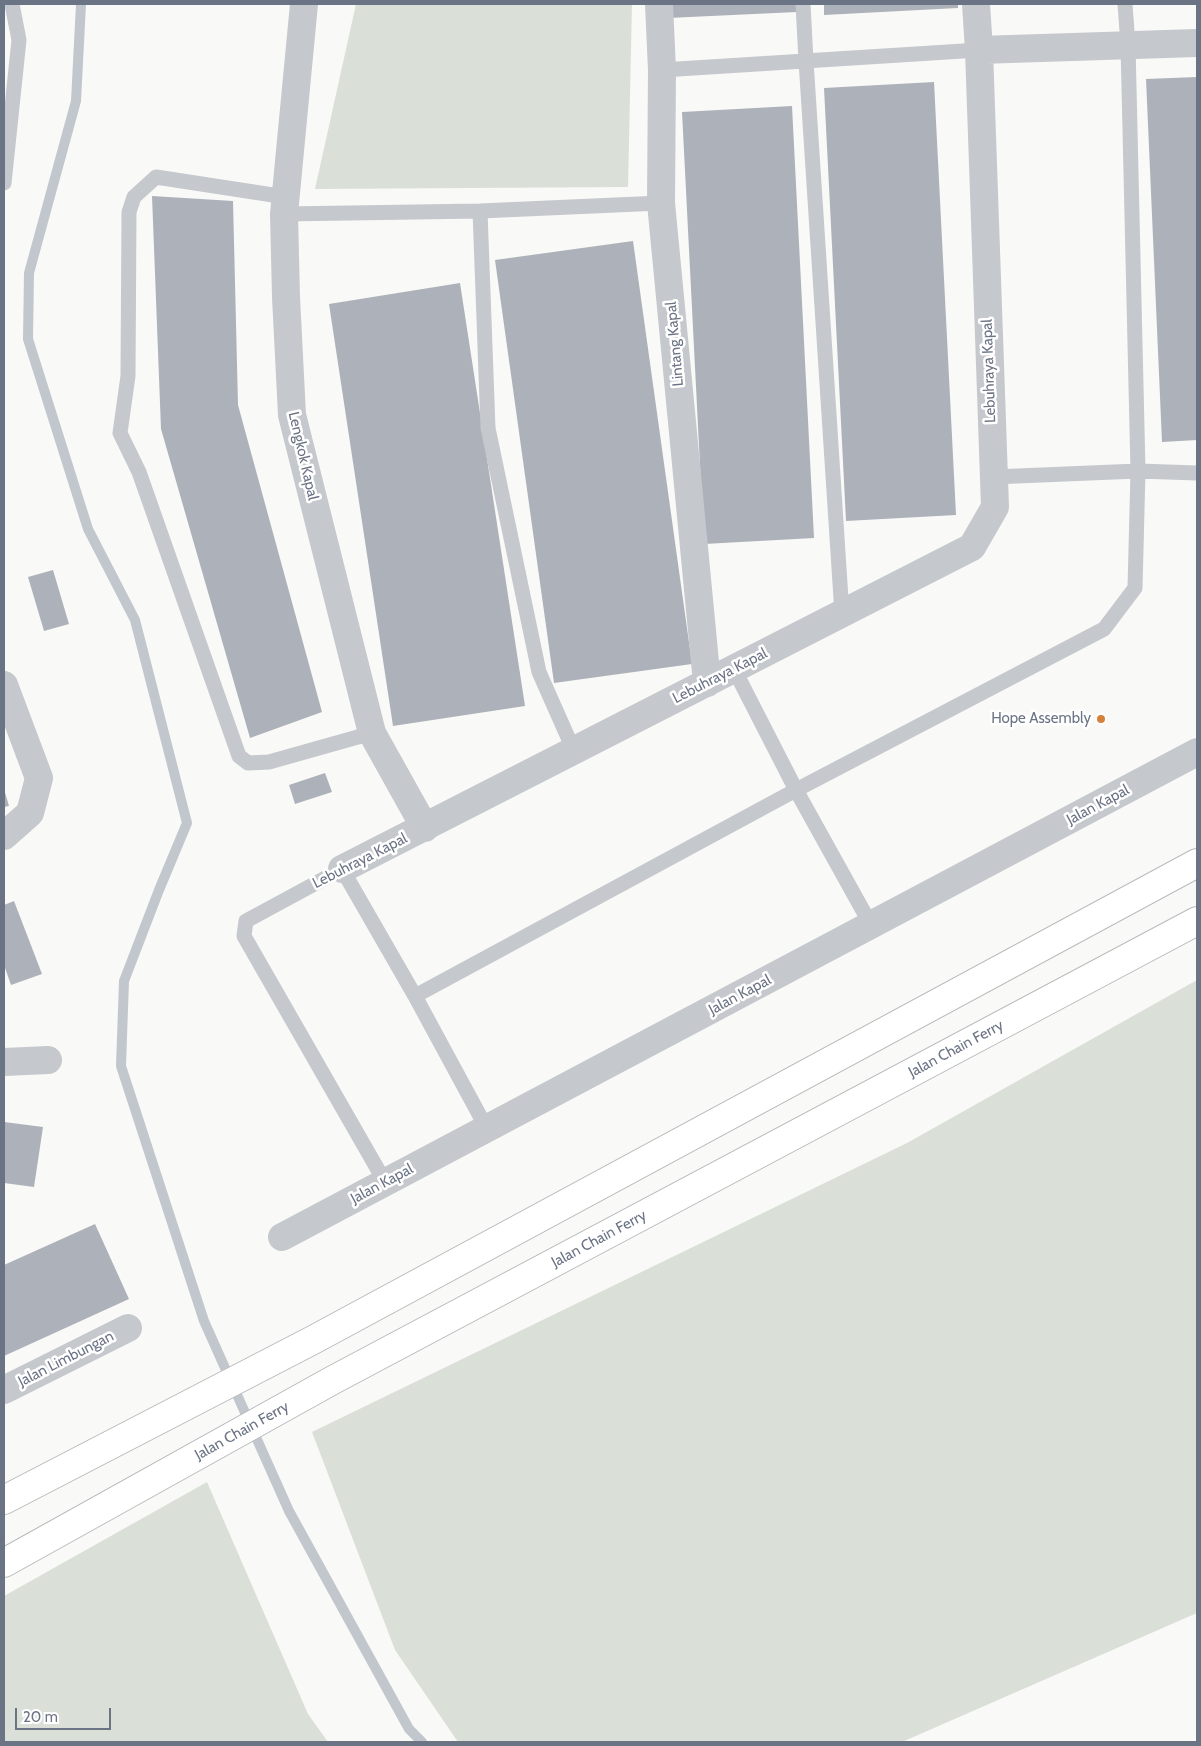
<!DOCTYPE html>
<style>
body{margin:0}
#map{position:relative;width:1201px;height:1746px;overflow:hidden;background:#f9f9f7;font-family:Cabin,sans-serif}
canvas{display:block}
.frame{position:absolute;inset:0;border:5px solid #6b7485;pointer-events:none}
.scale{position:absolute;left:15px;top:1708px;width:96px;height:22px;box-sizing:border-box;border:2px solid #6b7485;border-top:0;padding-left:6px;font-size:15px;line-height:18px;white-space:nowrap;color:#6b7485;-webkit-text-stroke:4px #fff;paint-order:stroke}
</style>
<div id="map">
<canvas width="1201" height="1746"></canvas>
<div class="frame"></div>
<div class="scale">20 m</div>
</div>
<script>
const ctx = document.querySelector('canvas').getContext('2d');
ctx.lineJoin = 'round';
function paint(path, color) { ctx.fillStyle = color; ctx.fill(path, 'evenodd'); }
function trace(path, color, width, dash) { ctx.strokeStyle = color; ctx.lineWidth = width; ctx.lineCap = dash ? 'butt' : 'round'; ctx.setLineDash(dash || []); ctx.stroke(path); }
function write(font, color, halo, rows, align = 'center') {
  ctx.font = font + ' Cabin,sans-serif'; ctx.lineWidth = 5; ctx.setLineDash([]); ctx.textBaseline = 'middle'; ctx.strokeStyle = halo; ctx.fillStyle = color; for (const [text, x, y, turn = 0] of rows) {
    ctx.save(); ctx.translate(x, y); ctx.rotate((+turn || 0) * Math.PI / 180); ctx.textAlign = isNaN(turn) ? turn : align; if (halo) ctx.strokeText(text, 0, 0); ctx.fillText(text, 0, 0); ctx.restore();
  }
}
const green = new Path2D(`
 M356,4H632L628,187L315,189Z
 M1197,980V1613L902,1742H458L395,1650L312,1432L907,1143Z
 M207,1482L308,1714L328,1742H4V1596Z`);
const stream = new Path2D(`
 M81,4L76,101L29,273L28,339L88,529L135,620L187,823L159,890L124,981L121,1066L204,1321L289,1511L409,1729L422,1742`);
const building = new Path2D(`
 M667,4H797V12L668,18Z
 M824,4H958V8L824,15Z
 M1197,77V440L1162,442L1146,79Z
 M934,82L956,515L846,521L824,88Z
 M792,106L814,538L704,544L682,112Z
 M152,196L233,201L238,405L322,712L250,738L161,429Z
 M633,241L692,664L554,683L495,260Z
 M460,283L525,706L393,726L329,304Z
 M53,570L69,624L44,631L28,577Z
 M325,773L332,792L295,804L289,785Z
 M4,789L9,806L4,807Z
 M14,901L42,974L11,985L4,965V905Z
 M4,1122L43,1127L34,1187L4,1183Z
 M95,1224L129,1299L4,1356V1265Z`);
const lane = new Path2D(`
 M803,4L806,61L842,614
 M662,70L979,50
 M4,183L19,40L12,4
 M286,197L156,177L134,197L129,212L128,376L120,433L139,472L239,756L248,763L269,762L372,733
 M480,211L488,428L539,672L574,751
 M284,214L480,211L661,203
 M993,477L1138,471L1197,473
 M734,669L796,790L871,925
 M415,996L796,790L1104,629L1135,588L1138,471L1128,45L1125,4
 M385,1182L244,936L246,921L342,869L415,996L487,1129`);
const street = new Path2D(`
 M304,4L284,214L286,297L292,415L372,733L425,828
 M659,4L662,70L661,203L707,683
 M979,50L1197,43
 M4,685L39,778L30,813L4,836
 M342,869L972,547L995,507L979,50L976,4
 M4,1062L48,1060
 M282,1237L1197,752
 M4,1390L128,1328`);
const highway = new Path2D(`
 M4,1500L313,1340L1197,863
 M4,1563L333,1380L1197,921`);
const markers = [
 [1101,719,5,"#d5813b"]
];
const streetNames = [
 ["Lintang Kapal",675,344,-95],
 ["Lebuhraya Kapal",989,371,-92],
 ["Lengkok Kapal",303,456,77],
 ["Lebuhraya Kapal",720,676,-27],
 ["Jalan Kapal",1098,805,-28],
 ["Lebuhraya Kapal",360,861,-27],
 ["Jalan Kapal",740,995,-28],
 ["Jalan Chain Ferry",956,1049,-28],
 ["Jalan Kapal",382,1184,-28],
 ["Jalan Chain Ferry",599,1239,-28],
 ["Jalan Limbungan",66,1359,-27],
 ["Jalan Chain Ferry",242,1431,-29]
];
const poiNames = [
 ["Hope Assembly",1091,719]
];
paint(green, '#dae0d8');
trace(stream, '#c2c7cd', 10);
paint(building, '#adb1b9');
trace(highway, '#b8babe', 30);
trace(lane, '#c5c8cc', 15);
trace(street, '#c5c8cc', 28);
trace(highway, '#fff', 28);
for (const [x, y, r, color] of markers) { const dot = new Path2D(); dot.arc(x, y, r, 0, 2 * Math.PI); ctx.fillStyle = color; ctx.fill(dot); trace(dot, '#fff', 2); }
write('15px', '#6b7485', '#fff', streetNames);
write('15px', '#6b7485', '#fff', poiNames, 'right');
</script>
